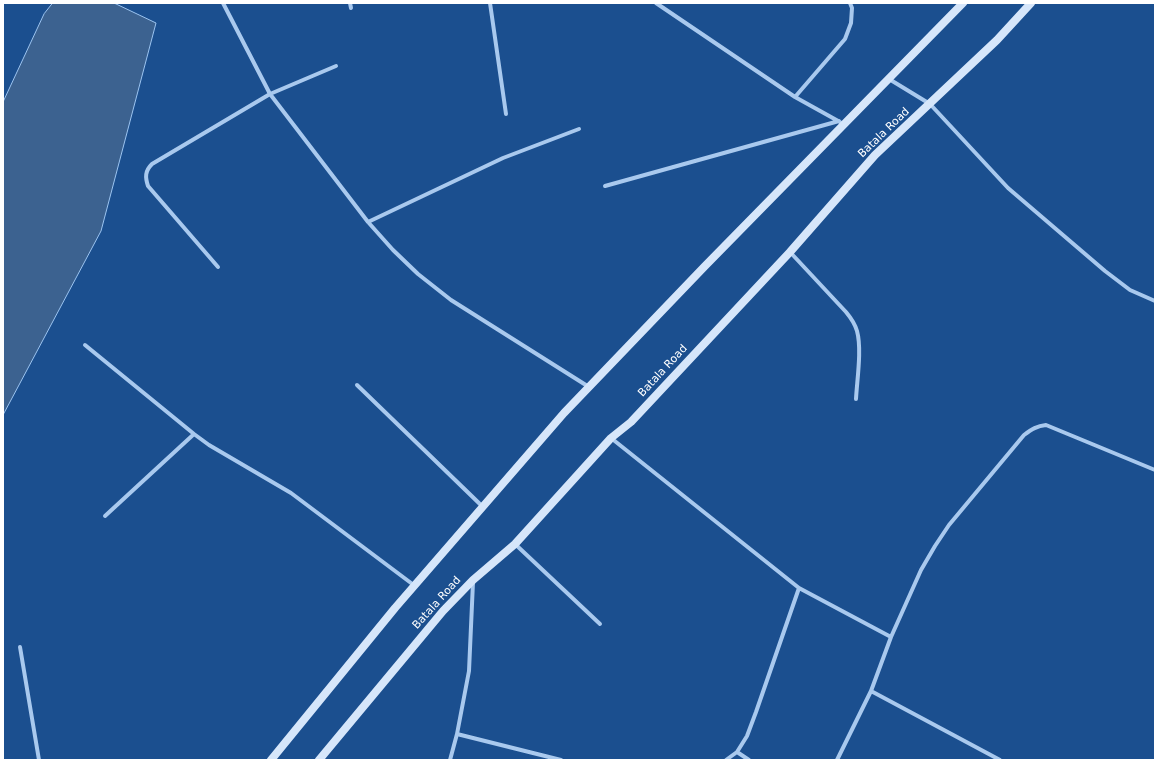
<!DOCTYPE html>
<style>
body{margin:0}
#map{position:relative;width:1158px;height:763px;overflow:hidden;background:#1b4f8f;font-family:"DejaVu Sans",sans-serif}
canvas{display:block}
.frame{position:absolute;inset:0;border:4px solid #fff;pointer-events:none}
</style>
<div id="map">
<canvas width="1158" height="763"></canvas>
<div class="frame"></div>
</div>
<script>
const ctx = document.querySelector('canvas').getContext('2d');
ctx.lineJoin = 'round';
function paint(path, color) { ctx.fillStyle = color; ctx.fill(path, 'evenodd'); }
function trace(path, color, width, dash) { ctx.strokeStyle = color; ctx.lineWidth = width; ctx.lineCap = dash ? 'butt' : 'round'; ctx.setLineDash(dash || []); ctx.stroke(path); }
function write(font, color, halo, rows, align = 'center') {
  ctx.font = font + ' "DejaVu Sans",sans-serif'; ctx.lineWidth = 3; ctx.setLineDash([]); ctx.textBaseline = 'middle'; ctx.strokeStyle = halo; ctx.fillStyle = color; for (const [text, x, y, turn = 0] of rows) {
    ctx.save(); ctx.translate(x, y); ctx.rotate((+turn || 0) * Math.PI / 180); ctx.textAlign = isNaN(turn) ? turn : align; if (halo) ctx.strokeText(text, 0, 0); ctx.fillText(text, 0, 0); ctx.restore();
  }
}
const water = new Path2D(`
 M53,3H114L156,23L101,231L3,415V102L44,14Z`);
const minor = new Path2D(`
 M223,3L270,94L368,222L393,250L418,274L451,300L589,387
 M350,3L351,8
 M490,3L506,114
 M656,3L795,97L840,122
 M889,79L930,104L1008,188L1105,271L1130,290L1155,301
 M795,97L845,39L851,23L852,8L850,3
 M605,186L839,121
 M368,222L503,158L579,129
 M790,252L846,312C851,318 855,324 857,331C862,349 857,380 856,399
 M218,267L148,186C145,177 145,171 152,164L270,94L336,66
 M85,345L194,434L209,445L291,493L415,586
 M357,385L483,507
 M611,438L799,588L891,637L921,570L935,546L949,525L1024,435C1032,429 1037,426 1046,425L1155,470
 M105,516L194,434
 M515,544L600,624
 M891,637L871,691L1000,760
 M20,647L39,760
 M457,734L561,760
 M737,752L749,760
 M450,760L457,734L469,671L473,582
 M726,760L737,752L747,736L756,712L799,588
 M837,760L871,691`);
const secondary = new Path2D(`
 M271,760L395,608L564,413L705,266L963,3
 M319,760L443,611L473,580L515,544L611,438L631,422L790,252L875,155L997,40L1031,3`);
const streetNames = [
 ["Batala Road",884,133,-44],
 ["Batala Road",663,371,-47],
 ["Batala Road",437,603,-48]
];
paint(water, '#3c6290');
trace(water, '#9cc4f0', 1);
trace(minor, '#a9c9ee', 4);
trace(secondary, '#d6e6fa', 8);
write('11px', '#fff', '#1b4f8f', streetNames);
</script>
